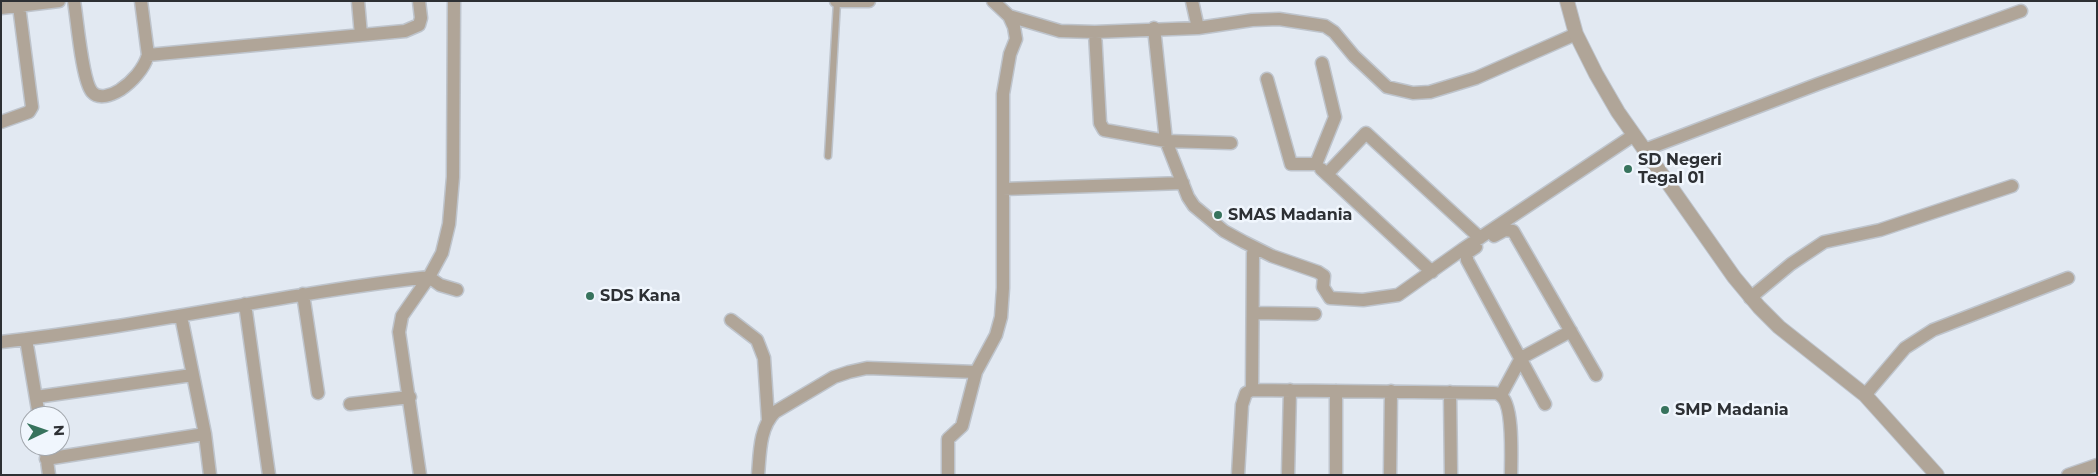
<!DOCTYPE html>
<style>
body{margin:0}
#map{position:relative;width:2098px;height:476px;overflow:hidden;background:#e2e9f2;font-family:Montserrat,sans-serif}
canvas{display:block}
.frame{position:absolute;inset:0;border:2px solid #2d3034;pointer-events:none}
.north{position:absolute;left:20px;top:406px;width:50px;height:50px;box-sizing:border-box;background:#f0f6fd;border:1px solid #a2a7ad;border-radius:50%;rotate:87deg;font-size:14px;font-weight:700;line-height:20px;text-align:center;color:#2d3034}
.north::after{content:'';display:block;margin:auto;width:18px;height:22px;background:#37735d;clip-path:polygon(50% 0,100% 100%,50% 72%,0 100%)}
</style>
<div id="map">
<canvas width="2098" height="476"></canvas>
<div class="frame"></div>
<div class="north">N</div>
</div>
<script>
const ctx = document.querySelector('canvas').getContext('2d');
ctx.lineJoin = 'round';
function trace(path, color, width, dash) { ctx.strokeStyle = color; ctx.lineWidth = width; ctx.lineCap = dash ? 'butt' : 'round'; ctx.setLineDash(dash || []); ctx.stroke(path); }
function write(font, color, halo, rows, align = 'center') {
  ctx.font = font + ' Montserrat,sans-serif'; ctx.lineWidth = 5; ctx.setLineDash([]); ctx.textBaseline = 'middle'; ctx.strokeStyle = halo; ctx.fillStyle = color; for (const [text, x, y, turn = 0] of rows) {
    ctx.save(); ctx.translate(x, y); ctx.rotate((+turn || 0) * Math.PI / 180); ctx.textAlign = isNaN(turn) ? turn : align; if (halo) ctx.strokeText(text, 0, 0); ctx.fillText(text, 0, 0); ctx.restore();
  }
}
const service = new Path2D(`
 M828,156L837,2`);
const minor = new Path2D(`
 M74,1C77,18 82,81 92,92C99,100 112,95 120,90C132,82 144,69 148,55L141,1
 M358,1L361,35
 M836,1H869
 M993,1L1009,16L1060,31L1095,32L1198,28L1252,20L1279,19L1325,26L1334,32L1354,56L1387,87L1413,93L1430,92L1476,78L1576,34
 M1192,1L1198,28
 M1,8L59,1
 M1154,28L1166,141L1188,197L1194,206L1224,231L1244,242L1272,256L1318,272L1324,276L1323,287L1330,298L1363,300L1398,295L1463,249L1634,135
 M1095,32L1100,123L1104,130L1166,141L1231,143
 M148,55L405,31L419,25L421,18L419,1
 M1267,79L1291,164H1316L1335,117L1322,63
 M1,122L29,112L32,107L19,6
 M1644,150L1818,84L2021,11
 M1321,169L1432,272
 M1327,174L1366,133L1480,238
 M1003,189L1183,183
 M1494,236L1505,230L1513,231L1596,375
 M1476,247L1467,253V260L1545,404
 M303,294L318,393
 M1750,298L1791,264L1824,242L1880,230L2012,186
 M245,304L269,475
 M1253,313L1315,314
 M181,316L205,434L210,475
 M731,320L757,340L764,358L768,419
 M26,339L39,416
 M1,342C145,326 286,293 429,277L440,285L457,290
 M1252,390L1253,253
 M1450,392L1451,475
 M1501,395L1521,358L1571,331
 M1865,395L1905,348L1933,330L2068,278
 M36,397L192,375
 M350,404L410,397
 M45,446L49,475
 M46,459L205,434
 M420,475L399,332L402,316L429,277L442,253L449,224L453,177L454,1
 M758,475C760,454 759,428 775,412L834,377L849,372L867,368L976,372L996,335L1001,317L1003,288V94L1010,54L1016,39L1014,27L1009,16
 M948,475V439L962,426L976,372
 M1238,475L1242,405L1246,393L1252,390L1493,393C1495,393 1498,393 1500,395C1514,403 1511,459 1511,475
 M1288,475L1290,390
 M1336,475V391
 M1390,475L1391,391
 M2068,475L2097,465`);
const tertiary = new Path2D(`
 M1567,1L1576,34L1596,74L1618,112L1734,277L1759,307L1779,327L1865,395L1937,475`);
const markers = [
 [1628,169,5,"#37735d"],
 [1218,215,5,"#37735d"],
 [590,296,5,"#37735d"],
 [1665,410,5,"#37735d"]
];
const poiNames = [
 ["SD Negeri",1638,160],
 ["Tegal 01",1638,178],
 ["SMAS Madania",1228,215],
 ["SDS Kana",600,296],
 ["SMP Madania",1675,410]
];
trace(service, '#bec4cc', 9);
trace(minor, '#bec4cc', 15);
trace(tertiary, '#bec4cc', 16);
trace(service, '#b0a598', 6);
trace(minor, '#b0a598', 12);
trace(tertiary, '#b0a598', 14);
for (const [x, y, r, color] of markers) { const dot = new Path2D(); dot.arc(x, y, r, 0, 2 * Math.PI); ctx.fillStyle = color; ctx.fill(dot); trace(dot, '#f0f6fd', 2); }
write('bold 16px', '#2d3034', '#f0f6fd', poiNames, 'left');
</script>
